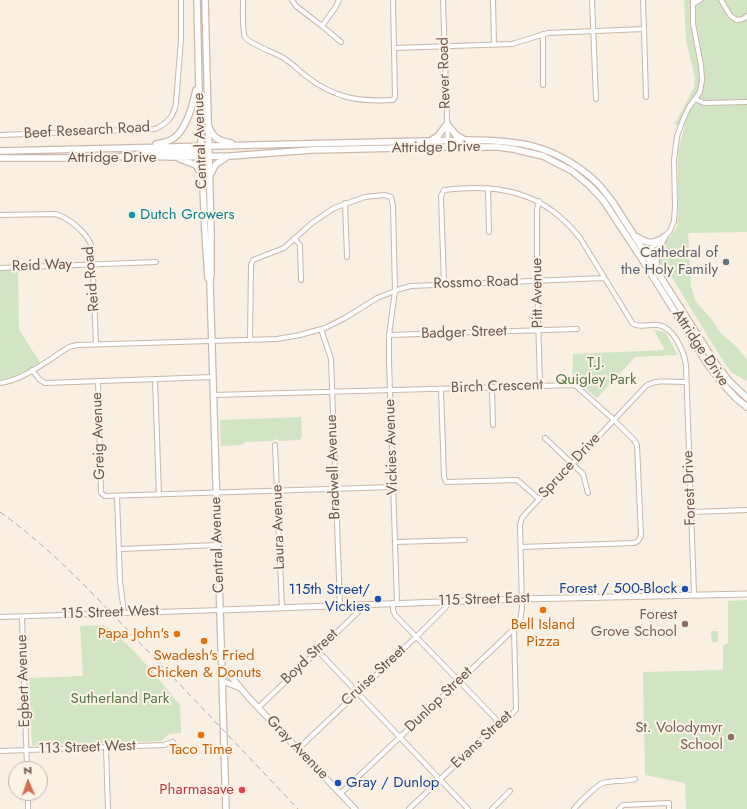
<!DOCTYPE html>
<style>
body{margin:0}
#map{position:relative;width:747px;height:809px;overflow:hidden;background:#f9efe2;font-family:Jost,sans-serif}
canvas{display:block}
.north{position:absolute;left:8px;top:761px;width:40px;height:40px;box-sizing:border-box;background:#fcf3e7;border:1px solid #c3b4a9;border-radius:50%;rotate:358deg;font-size:11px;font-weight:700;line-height:16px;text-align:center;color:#6d564c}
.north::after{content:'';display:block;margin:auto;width:14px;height:18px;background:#d56d55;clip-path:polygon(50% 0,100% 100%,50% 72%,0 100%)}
</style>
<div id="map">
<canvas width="747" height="809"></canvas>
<div class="north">N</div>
</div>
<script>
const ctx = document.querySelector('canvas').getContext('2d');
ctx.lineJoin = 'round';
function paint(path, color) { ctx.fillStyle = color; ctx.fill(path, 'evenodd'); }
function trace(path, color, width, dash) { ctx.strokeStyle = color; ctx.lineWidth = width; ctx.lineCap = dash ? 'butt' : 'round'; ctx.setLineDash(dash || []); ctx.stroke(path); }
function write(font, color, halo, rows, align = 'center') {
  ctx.font = font + ' Jost,sans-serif'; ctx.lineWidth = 4; ctx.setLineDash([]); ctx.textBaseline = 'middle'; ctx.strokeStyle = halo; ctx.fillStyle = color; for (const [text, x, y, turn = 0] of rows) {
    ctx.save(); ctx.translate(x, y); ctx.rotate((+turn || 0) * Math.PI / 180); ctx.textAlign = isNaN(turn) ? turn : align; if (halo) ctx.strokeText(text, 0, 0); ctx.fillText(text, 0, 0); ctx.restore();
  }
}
const green = new Path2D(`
 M684,0H747V232L688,233L691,287L696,302L713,321L720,332L738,348L747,360V381L732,373L723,361L671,276L658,261L661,249L677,227L678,210V150L685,125H674L694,88L695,78L686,40Z
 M18,267L19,330L41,364L21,377L0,383V268Z
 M654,330L665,332L678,355L635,357L597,398L580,383L572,380L573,354L665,350Z
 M301,417L302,437L300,440L279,441L276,439L272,441L245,442L242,445L221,446L220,420Z
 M747,600V809H686L685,783L645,775L643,672L723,670V646L728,643V601Z
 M104,625L129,646L154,673L180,705L181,733L169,734L161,741L32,745L29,678L83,676L80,626Z
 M711,631H718V642H712Z`);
const minor = new Path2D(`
 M243,0C243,8 242,31 245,37C248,43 272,52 280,56C290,61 297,69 306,76C334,98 358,102 393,100L395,97L393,0
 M292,0L296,6L322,26L335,8L339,0
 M443,0L448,147
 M493,0L494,44
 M592,0L596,99
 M721,0L730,15L736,20L743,19L747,16
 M693,4L700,0
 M322,26L341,42
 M644,29L646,97
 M394,48L512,44L548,33L644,29L643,0
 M543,85V34
 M695,99L704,103L747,102
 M0,135L155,129C168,123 174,116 176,103L181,39V0
 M488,188L489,232
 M539,201L537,210V281L540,385
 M345,203L347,257
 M0,215L55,214C68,217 91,235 92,250L96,344
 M295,239L300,245L301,280
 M644,254L664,237L670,231L674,221L675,206L674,160L677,136L683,120L689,107L700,92L702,80L701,65L693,24V0
 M0,268L156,262
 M444,284L441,196L444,190C500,183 544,192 580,238L633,324C640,328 650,324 658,325C674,327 684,352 686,365L694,594
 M321,329L331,359L340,605
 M389,335L577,329
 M250,339L251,265L253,260L284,248L312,223L334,208L365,197L384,195L391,197L393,206L395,291L389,335V361L397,603
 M32,370L39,379L45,383L213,377
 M155,379L159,495
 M98,381L101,493L105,496L393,487
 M0,383C24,380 48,360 69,347L77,345L277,339L300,335L325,328L345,318L377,298L400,289L411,286L604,278
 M492,387L493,425
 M441,389L444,477L446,482L517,480L539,499
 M213,395L575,385L613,419L634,440L637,445L641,536L638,541L634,543L521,547
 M545,438L583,474L588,493
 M275,445L282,608
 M117,496L120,581L124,613
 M691,512L747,510
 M395,542L465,540
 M120,549L218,545
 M393,603V610L395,615L490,713L496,719L497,725
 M0,617L221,610
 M22,617L27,769
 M318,651L468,809
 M258,708L358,612L357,605
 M106,747L108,809
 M298,749L417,636L446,607L445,602
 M0,751L164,745L173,742
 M28,793V809
 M341,793L514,629L520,622L522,608L520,525L522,518L527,512L646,386C657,379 673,382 686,382
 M409,809L497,725C506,721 510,717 516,709L514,629
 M492,809L510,791
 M574,809C579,803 597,785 603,783C613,780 625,782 635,779
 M619,809L623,805L669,803V809`);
const tertiary = new Path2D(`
 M221,610L522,599L747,594
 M222,669C234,677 242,691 252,701L355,809
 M222,681L238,687`);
const secondary = new Path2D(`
 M197,0L199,92L205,233L208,278
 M205,0L211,233V274L210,282L226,809
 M209,127C213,138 219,141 231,143
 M430,141L438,136L447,124L456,135L463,139
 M156,144C162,143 168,142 174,138C186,129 193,104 196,90
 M0,151C156,146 312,145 468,140C518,140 555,145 594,180C601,186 606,194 612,201L718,367L729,381L747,398
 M135,155L142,153L201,151L204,150
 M0,158H103L128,156L176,157L230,156L312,150L448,147H498L513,149L543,156L572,171L589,185L603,200L640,256L708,365L722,383L737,399L747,407
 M180,159L196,165L201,174
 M210,175L216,164L227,157
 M637,237C649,244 651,244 664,238
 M656,268V255L664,237`);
const rail = new Path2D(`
 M0,512C52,549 95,596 139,642C192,697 245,753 298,809`);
const markers = [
 [132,215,4,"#0f9aa8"],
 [726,262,4,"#6b7280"],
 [685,589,4,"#1a4fb4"],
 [378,599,4,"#1a4fb4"],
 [543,610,4,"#e8710a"],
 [685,624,4,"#8d6e63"],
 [177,634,4,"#e8710a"],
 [204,641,4,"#e8710a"],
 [201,735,4,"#e8710a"],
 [731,737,4,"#8d6e63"],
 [338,783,4,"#1a4fb4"],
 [242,790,4,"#e0444e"]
];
const streetNames = [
 ["Rever Road",445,73,-92],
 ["Beef Research Road",87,131,-3],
 ["Central Avenue",201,141,-92],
 ["Attridge Drive",436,148,-1],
 ["Attridge Drive",112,158],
 ["Reid Way",42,266,-2],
 ["Reid Road",92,279,-95],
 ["Rossmo Road",476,283,-2],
 ["Pitt Avenue",538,293,-91],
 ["Badger Street",464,333,-2],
 ["Attridge Drive",700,348,56],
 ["Birch Crescent",497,387,-2],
 ["Greig Avenue",99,436,-92],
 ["Vickies Avenue",392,447,-92],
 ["Spruce Drive",570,466,-47],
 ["Bradwell Avenue",334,467,-92],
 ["Forest Drive",690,488,-92],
 ["Laura Avenue",279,527,-92],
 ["Central Avenue",218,545,-92],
 ["115 Street East",484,600,-2],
 ["115 Street West",110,613,-2],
 ["Boyd Street",310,657,-44],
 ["Cruise Street",374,676,-43],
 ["Egbert Avenue",24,681,-92],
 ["Dunlop Street",439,700,-44],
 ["Evans Street",482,740,-43],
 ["113 Street West",87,748,-2],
 ["Gray Avenue",297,748,46]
];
const cultureNames = [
 ["Dutch Growers",140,215]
];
const worshipNames = [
 ["Cathedral of",718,253],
 ["the Holy Family",718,270]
];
const parkNames = [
 ["T.J.",596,363],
 ["Quigley Park",596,380],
 ["Sutherland Park",120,699]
];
const transitNames = [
 ["Forest / 500-Block",677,589],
 ["115th Street/",370,590],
 ["Vickies",370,607],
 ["Gray / Dunlop",346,783,"left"]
];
const educationNames = [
 ["Forest",677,615],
 ["Grove School",677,632],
 ["St. Volodymyr",723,728],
 ["School",723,745]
];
const foodNames = [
 ["Bell Island",543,625],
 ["Pizza",543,642],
 ["Papa John's",169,634,"right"],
 ["Swadesh's Fried",204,656],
 ["Chicken & Donuts",204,673],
 ["Taco Time",201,750]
];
const healthNames = [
 ["Pharmasave",234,790]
];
paint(green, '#d1e4c3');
trace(minor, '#c8b7ab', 6);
trace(tertiary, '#c8b7ab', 7);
trace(secondary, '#cdb9ab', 8);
trace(minor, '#fff', 4);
trace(tertiary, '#fff', 5);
trace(secondary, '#fff', 5.5);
trace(rail, '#b1a3c0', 1, [6, 4]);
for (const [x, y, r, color] of markers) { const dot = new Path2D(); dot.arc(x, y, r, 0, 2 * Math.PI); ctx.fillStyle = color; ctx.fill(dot); trace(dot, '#fcf3e7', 1.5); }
write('15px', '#6d564c', '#fcf3e7', streetNames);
write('15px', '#0d838f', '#fcf3e7', cultureNames, 'left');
write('15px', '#5b616d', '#fcf3e7', worshipNames, 'right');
write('15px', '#577748', '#fcf3e7', parkNames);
write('15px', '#164399', '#fcf3e7', transitNames, 'right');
write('15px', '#785e54', '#fcf3e7', educationNames, 'right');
write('15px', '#c56008', '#fcf3e7', foodNames);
write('15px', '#be3a42', '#fcf3e7', healthNames, 'right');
</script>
